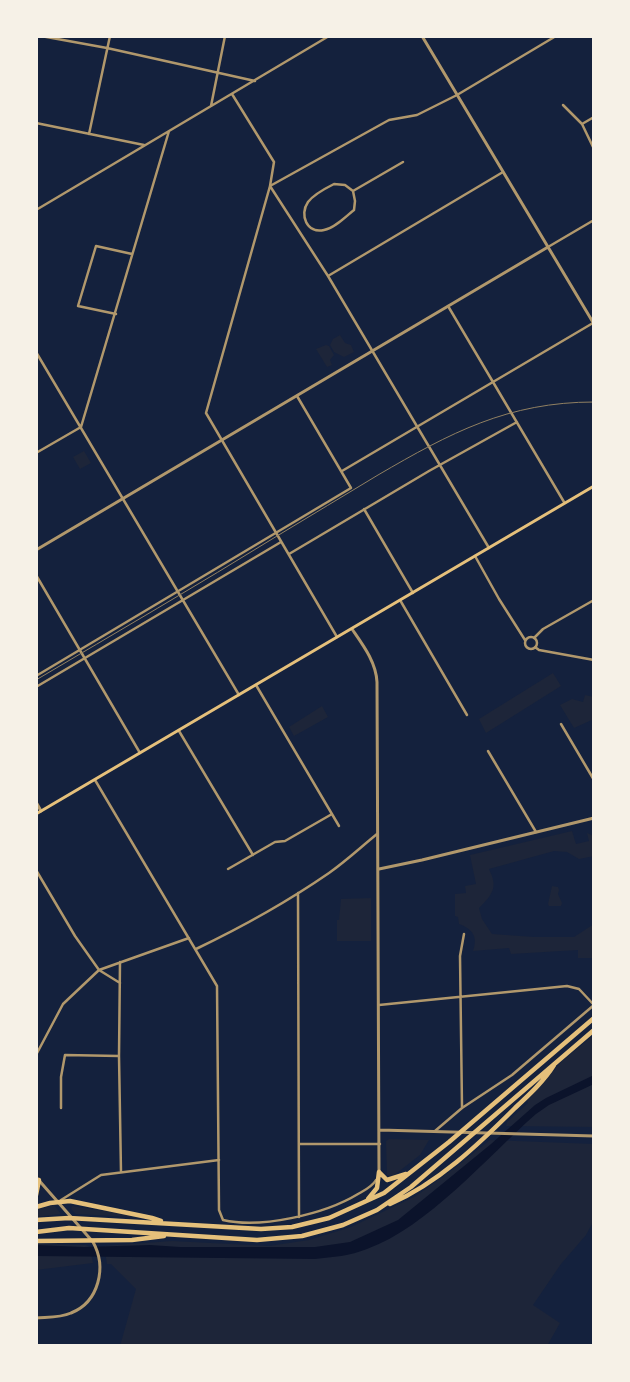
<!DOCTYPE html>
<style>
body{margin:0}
#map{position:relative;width:630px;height:1382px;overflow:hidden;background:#14213d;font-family:Jost,sans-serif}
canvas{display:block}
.frame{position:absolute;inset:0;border:38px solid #f6f1e7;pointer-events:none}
</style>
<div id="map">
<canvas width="630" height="1382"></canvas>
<div class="frame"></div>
</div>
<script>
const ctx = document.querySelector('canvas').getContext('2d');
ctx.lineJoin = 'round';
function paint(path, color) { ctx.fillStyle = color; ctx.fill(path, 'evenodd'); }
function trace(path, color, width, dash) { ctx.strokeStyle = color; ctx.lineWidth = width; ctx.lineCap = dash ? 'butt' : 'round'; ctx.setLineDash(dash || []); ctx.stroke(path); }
const green = new Path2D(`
 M340,335L345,343L351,345L354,352L344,357L334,352L330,345L333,339Z
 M326,345L329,346L334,355L330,360L332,365L327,367L316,349Z
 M84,451L91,463L80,469L73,457Z
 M553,673L561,686L486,733L479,719Z
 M585,695L594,697V719L574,728L560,705L572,699L583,702Z
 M322,706L328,717L294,736L289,727Z
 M572,831L576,844L589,841L587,833L594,836V856L579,859L567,852L554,851L489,869C490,872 493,877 493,880C496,892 486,901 479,908L482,919L492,934L534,937H574L594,924V958H578V950L511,954L509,948L473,951C478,937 473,929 459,924L458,917L455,916V894L466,893L465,886L476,884L470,855Z
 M552,886L558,887L559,890L558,894L562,903L561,906H549L548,904Z
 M371,898V941H337V920H339L341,899Z
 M594,1035V1127L506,1126L507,1122L528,1103L527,1101L562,1061Z
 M389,1139L429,1140L420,1155L393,1176L387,1175L386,1141Z
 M490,1140L594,1144V1220L586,1235L561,1264L533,1305L560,1323L547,1346H120L136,1289L111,1264H107L104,1246L172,1241L269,1246L309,1240L351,1227L416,1196L456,1167Z
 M54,1205L61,1214L36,1217V1210Z
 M72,1206L131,1215L130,1217L76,1214L71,1209Z
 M36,1244L86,1245L90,1247L93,1263L36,1270Z`);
const water = new Path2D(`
 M594,1075V1084L549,1105L536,1114C487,1157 428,1227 367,1249C350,1256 333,1257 315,1259L36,1256V1245L84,1247L150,1245L180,1247H315L350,1242L398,1220L491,1144L535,1105L546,1098Z`);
const minor = new Path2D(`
 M41,36L107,48L255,81
 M232,94L274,162L270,186L206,413L337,637
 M563,105L582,124L594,149
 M211,106L225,36
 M36,123L144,145
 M582,124L594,117
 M89,134L110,36
 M334,184L345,185L353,191L355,201L354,210C345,217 335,228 324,230C307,234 299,215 308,202C314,194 326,188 334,184Z
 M353,191L403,162
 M36,210L329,36
 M548,247L594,220
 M328,276L503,172
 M448,306L564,502
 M116,314L78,306L96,246L132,254
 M36,352L239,695
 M36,453L81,427L169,131
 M342,471L593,323
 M364,509L413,593
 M489,548L328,276L270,186L389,120L417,115L457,95L556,36
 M289,554L429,471L517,422
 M475,556L499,599L525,640
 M36,575L140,753
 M400,600L467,715
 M525 643a6 6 0 1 1 12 0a6 6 0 1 1-12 0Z
 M534,638L543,629L594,600
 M535,647L539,650L594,660
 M36,676L351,488L297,396
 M256,685L339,826
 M36,687L281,542
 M561,724L594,780
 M179,731L253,855
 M488,751L536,832
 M95,780L217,986L219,1210L223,1220C261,1229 325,1214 358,1194C365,1190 372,1187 376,1180
 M228,869L275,842L285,841L332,814
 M36,870L75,936L99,970L120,983
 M298,893L299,1217
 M196,949C242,927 287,902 329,873C346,861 361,847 377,834
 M120,962L119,1056L121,1172
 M379,1005L567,986L579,989L594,1005L512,1075L462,1108L435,1131
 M36,1055L63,1004L99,970L189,938
 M462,1107L460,956L464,934
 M61,1108V1077L65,1055L119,1056
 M299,1144H380
 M61,1200L101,1175L219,1160`);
const tertiary = new Path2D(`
 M422,36L594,324
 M36,550L548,247
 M352,629C363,645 376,662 377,682L379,1172
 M36,802L41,811
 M379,869L422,860L594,818
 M380,1130L594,1136
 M36,1177L93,1242C107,1267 99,1302 71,1313C60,1318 47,1317 36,1318`);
const secondary = new Path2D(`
 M36,814L594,486`);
const motorway = new Path2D(`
 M379,1172L387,1180L406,1174
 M36,1195L39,1180
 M368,1199L377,1188L379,1172
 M390,1204C438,1183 478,1145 515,1108C529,1095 544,1081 554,1065
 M36,1207L50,1203L70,1201L152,1218L161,1221
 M36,1220L69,1218L261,1229L292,1227L329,1218L384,1193L449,1142L594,1018
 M36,1232L69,1228L257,1240L302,1236L343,1225L377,1210L411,1187L594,1030
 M36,1241L132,1240L164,1236`);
const tram = new Path2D(`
 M36,680C117,632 198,585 277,536C311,516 344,495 378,475C450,433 508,402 594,402`);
paint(green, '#1d2539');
paint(water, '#0b132b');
trace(minor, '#b1986c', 2.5);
trace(tertiary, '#b1986c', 3);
trace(secondary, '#e5c07b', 3);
trace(motorway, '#e5c07b', 4.5);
trace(tram, '#918062', 1);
</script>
